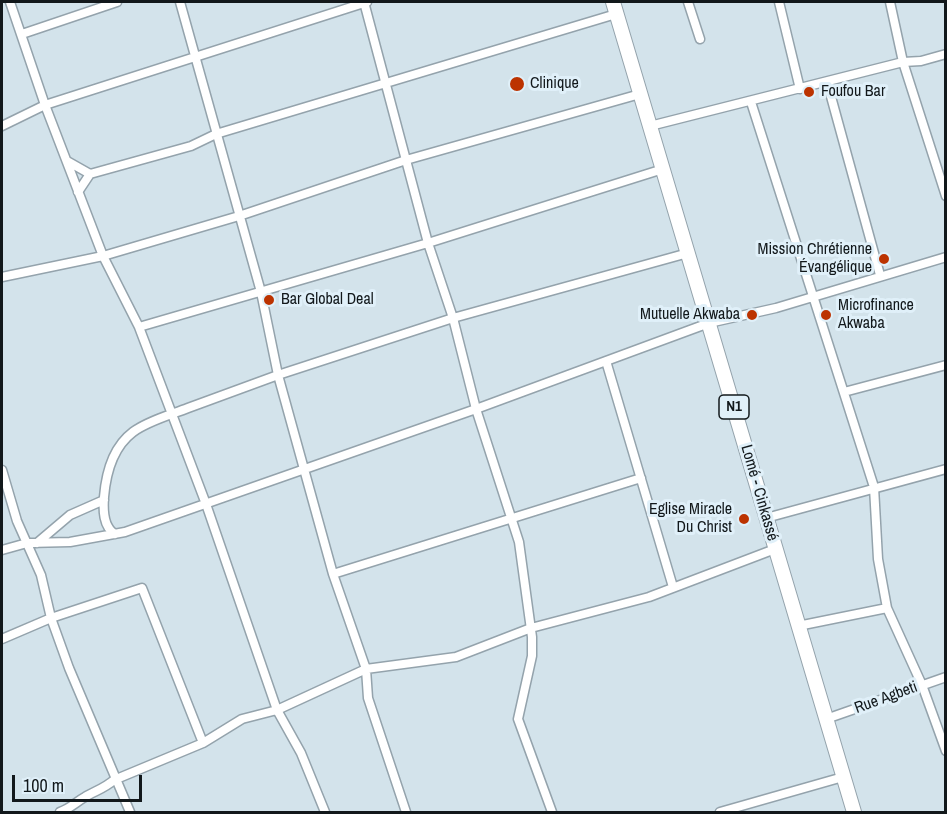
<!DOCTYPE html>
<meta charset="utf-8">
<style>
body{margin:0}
#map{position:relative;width:947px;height:814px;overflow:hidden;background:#d3e3eb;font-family:"Archivo Narrow",sans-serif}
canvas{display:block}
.frame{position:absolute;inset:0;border:3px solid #12181b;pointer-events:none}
.scale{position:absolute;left:12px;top:775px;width:130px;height:27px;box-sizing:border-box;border:3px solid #12181b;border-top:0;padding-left:8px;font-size:18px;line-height:21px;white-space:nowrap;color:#12181b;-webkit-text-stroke:4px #e0f0f9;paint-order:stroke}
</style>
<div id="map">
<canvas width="947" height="814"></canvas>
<div class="frame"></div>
<div class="scale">100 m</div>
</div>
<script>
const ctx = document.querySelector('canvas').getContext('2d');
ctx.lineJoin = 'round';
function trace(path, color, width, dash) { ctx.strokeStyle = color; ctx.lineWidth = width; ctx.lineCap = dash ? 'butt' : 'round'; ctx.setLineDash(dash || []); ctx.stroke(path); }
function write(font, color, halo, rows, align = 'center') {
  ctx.font = font + ' "Archivo Narrow",sans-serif'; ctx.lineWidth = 6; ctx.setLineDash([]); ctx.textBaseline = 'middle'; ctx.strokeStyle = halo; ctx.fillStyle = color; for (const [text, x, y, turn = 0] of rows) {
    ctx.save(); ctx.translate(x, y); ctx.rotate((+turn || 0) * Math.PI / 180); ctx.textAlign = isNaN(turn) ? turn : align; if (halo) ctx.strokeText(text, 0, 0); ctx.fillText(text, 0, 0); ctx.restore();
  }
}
const minor = new Path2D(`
 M10,2L45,105L103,256L139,327L206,504L277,710L301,753L325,812
 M180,2L261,292L278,375L453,318L688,253
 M364,2L428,243L453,318L476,409L519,542L532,637V656L518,719L552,812
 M688,2L700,39
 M779,2L800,89
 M890,2L903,62L946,196
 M22,34L117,2
 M827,82L880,275
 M751,102L874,487L878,559L887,608L922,685L946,751
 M2,126L45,105L367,2
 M650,126L903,62L921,61L946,54
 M67,161L90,174L191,146L216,134L616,14
 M78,192L90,174
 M2,277L103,256L239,216L406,160L640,94
 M139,327L428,243L663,169
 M606,361L673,587
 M844,392L946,365
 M2,470L17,521L41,575L51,618L69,668L130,812
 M766,518L946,469
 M115,534C103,527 103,510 104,497C106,473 113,447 133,432C148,421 170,415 188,408C218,397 248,386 278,375L333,574L366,669L368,698L406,812
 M37,543L70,515L104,500
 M2,550L27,543L70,542L125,532L476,409L709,323L776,308L946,257
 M333,574L641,478
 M798,626L887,608
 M2,639L51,618L142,588L203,743
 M826,719L946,677
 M60,812C71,808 76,802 85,797C95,791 105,788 114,780L203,743L242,719L277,710L366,669L456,657L531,628L649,597L775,549
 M720,812L843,777`);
const trunk = new Path2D(`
 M613,2L854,812`);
const markers = [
 [517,84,8,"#bc3300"],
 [809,92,6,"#bc3300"],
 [884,259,6,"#bc3300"],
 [269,300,6,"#bc3300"],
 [752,315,6,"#bc3300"],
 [826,315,6,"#bc3300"],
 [744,519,6,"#bc3300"]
];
const shields = [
 [734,407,30]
];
const shieldNames = [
 ["N1",734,407]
];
const poiNames = [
 ["Clinique",530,84],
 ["Foufou Bar",821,92],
 ["Mission Chrétienne",872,250,"right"],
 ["Évangélique",872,268,"right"],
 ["Bar Global Deal",281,300],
 ["Microfinance",838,306],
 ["Akwaba",838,324],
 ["Mutuelle Akwaba",740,315,"right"],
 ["Eglise Miracle",732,510,"right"],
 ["Du Christ",732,528,"right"]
];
const streetNames = [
 ["Lomé - Cinkassé",759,493,74],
 ["Rue Agbeti",886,698,-20]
];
trace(minor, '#94a3ac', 11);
trace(trunk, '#94a3ac', 16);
trace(minor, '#fff', 8);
trace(trunk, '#fff', 14);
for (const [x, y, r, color] of markers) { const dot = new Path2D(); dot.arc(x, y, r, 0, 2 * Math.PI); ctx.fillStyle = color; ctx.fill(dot); trace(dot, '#e0f0f9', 2); }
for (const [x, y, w] of shields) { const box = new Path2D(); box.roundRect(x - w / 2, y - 12, w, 24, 4.5); ctx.fillStyle = '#e0f0f9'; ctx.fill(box); trace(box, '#12181b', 1.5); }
write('bold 15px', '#12181b', null, shieldNames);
write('16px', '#12181b', '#e0f0f9', poiNames, 'left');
write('16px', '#12181b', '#e0f0f9', streetNames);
</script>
